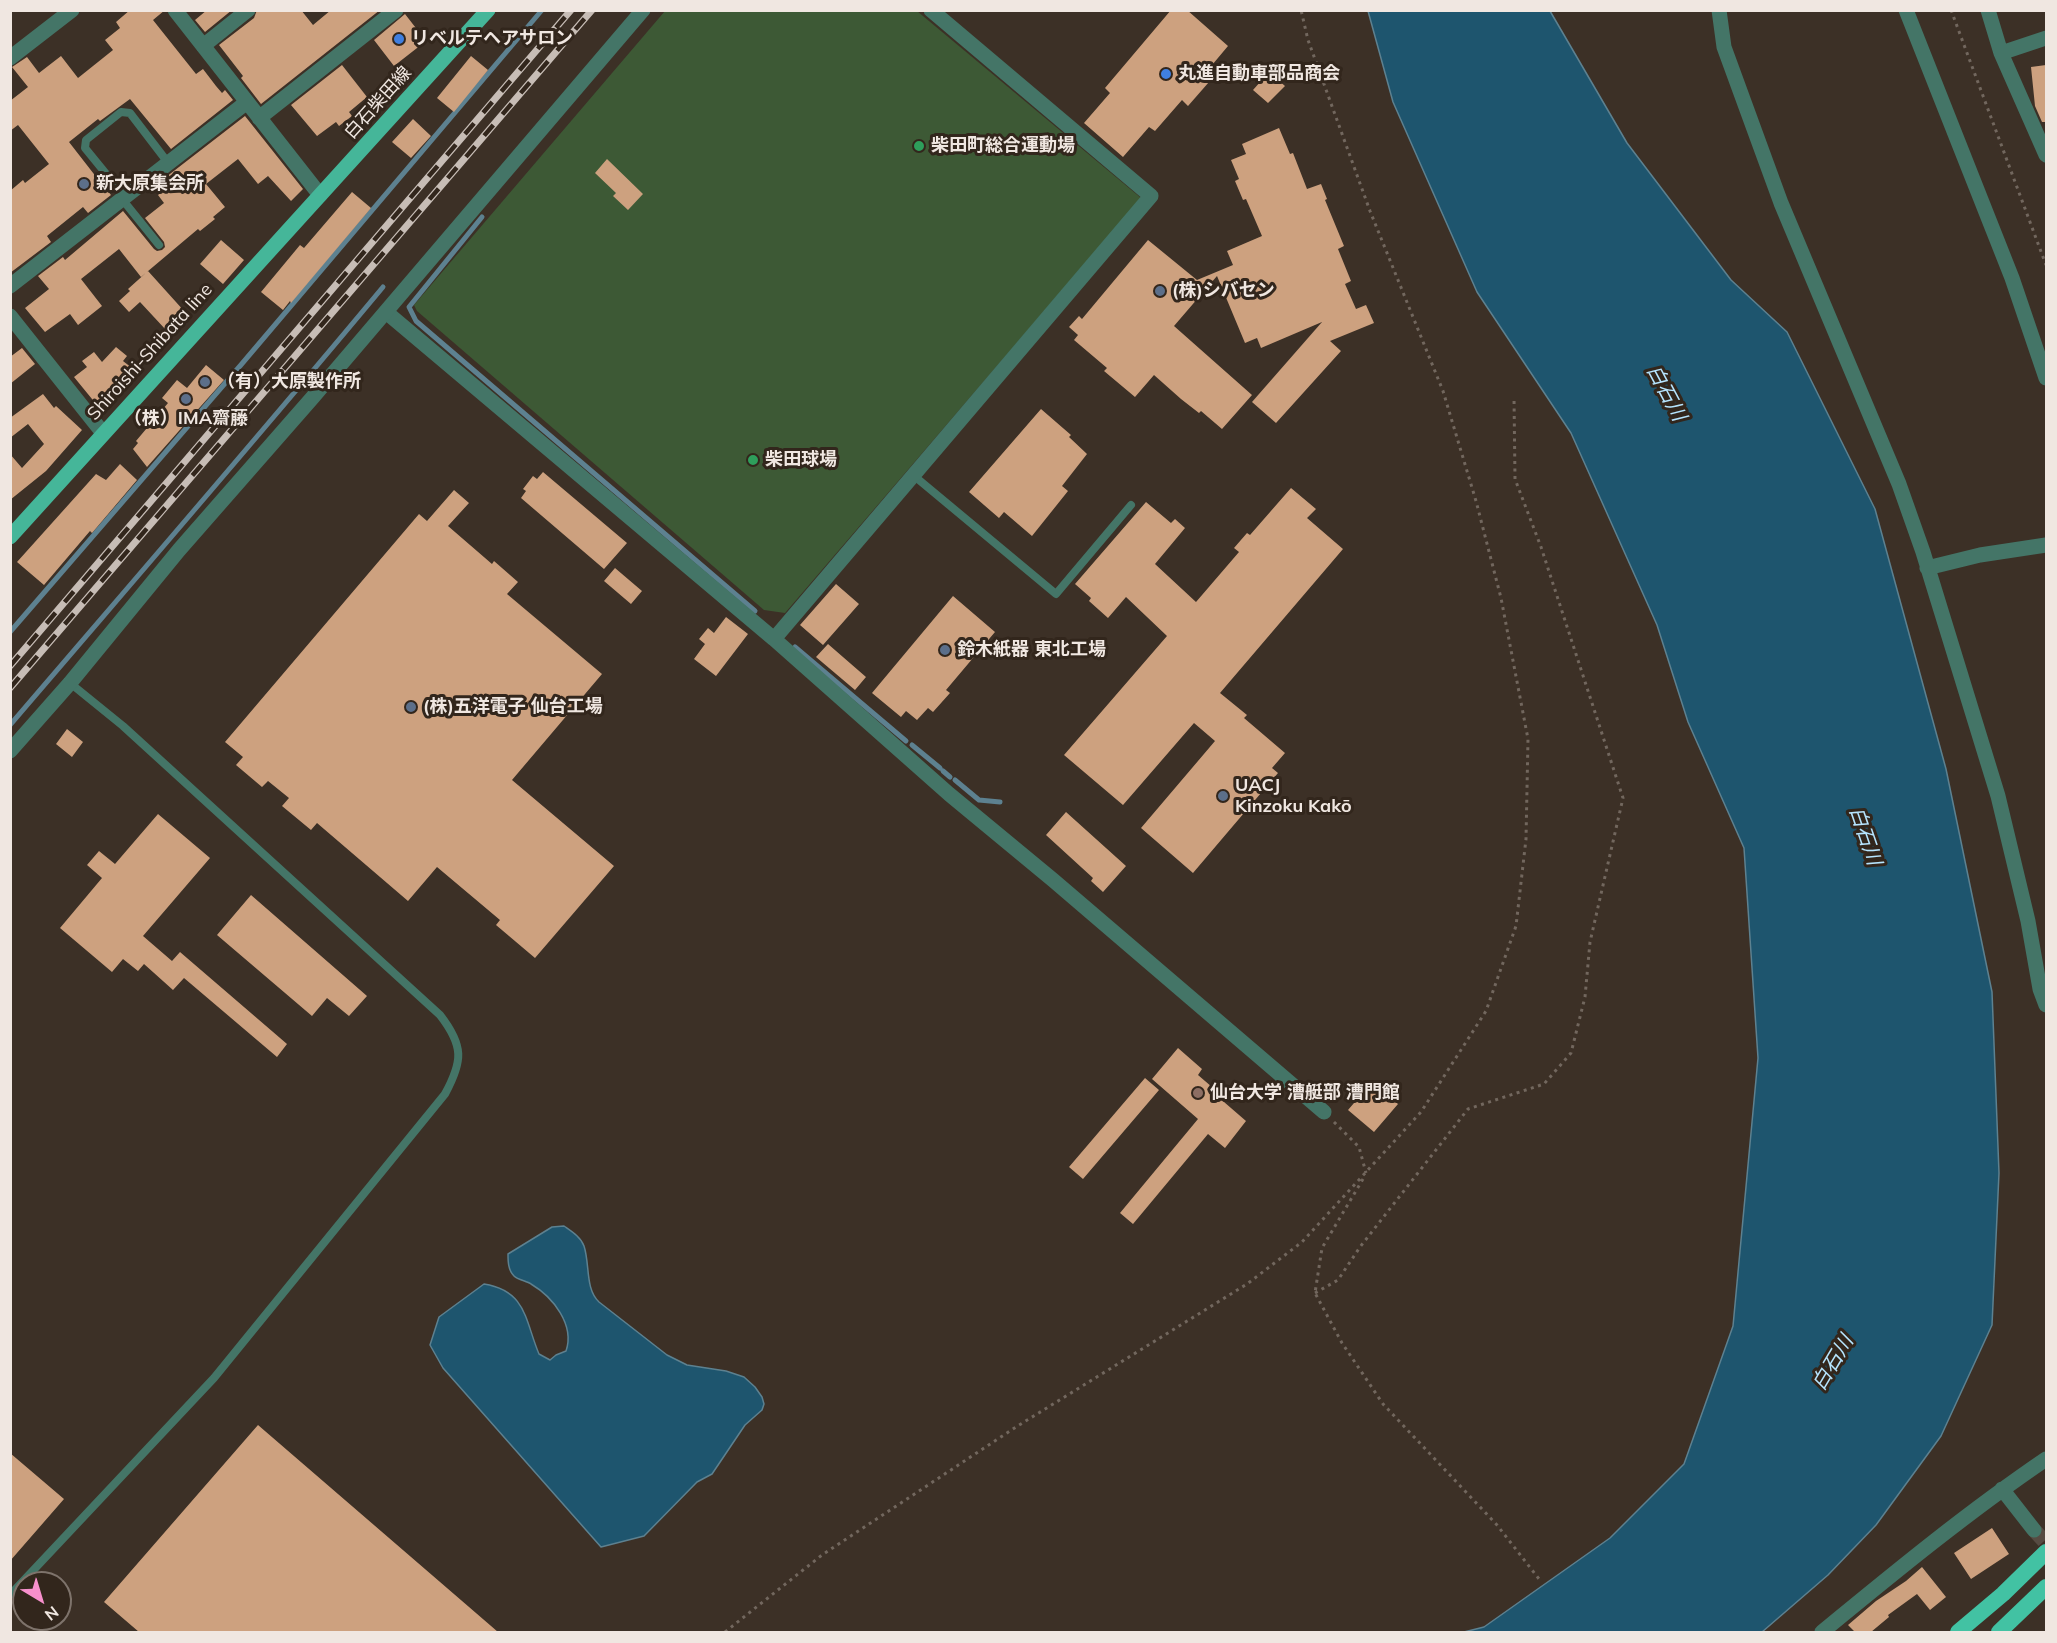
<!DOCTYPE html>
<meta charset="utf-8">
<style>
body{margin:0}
#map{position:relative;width:2057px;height:1643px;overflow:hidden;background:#3c3026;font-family:Mulish,sans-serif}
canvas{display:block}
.frame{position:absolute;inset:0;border:12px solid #f0e7e1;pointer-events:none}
.north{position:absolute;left:12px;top:1571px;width:60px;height:60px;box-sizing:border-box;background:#32261c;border:2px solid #7e736b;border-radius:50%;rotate:142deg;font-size:16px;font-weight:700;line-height:24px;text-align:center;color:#f0e7e1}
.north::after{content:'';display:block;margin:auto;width:21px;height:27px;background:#f790cd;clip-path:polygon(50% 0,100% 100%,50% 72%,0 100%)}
</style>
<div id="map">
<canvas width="2057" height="1643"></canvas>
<div class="frame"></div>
<div class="north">N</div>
</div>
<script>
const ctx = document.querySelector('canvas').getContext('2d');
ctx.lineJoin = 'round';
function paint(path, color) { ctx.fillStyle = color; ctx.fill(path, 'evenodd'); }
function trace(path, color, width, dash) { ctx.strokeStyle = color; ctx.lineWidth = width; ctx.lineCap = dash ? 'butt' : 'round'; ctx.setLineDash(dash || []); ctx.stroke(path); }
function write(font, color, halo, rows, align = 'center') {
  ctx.font = font + ' Mulish,"Noto Sans JP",sans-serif'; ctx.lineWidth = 6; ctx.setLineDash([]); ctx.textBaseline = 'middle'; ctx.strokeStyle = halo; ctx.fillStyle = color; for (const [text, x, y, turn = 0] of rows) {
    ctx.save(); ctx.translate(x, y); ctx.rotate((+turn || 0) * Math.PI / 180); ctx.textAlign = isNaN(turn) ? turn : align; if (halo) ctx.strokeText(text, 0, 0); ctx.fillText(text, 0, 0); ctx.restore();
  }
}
const green = new Path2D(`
 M665,11H917L1141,198L785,613L764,610L417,311L414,305Z`);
const water = new Path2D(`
 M1368,11H1550L1627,143L1731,280L1787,332L1875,509L1946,769L1992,992L1999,1173L1992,1325L1941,1436L1876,1525L1828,1575L1762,1632H1464L1484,1627L1610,1538L1684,1464L1733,1326L1758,1058L1744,848L1688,722L1657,625L1571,433L1477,292L1393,102Z
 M564,1226C571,1231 581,1237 584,1246C590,1264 585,1289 599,1302L667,1355L687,1365L726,1371L744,1377L755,1387L762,1397L764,1404L762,1410L745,1425L712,1474L697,1482L644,1536L601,1547L443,1368L430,1345L439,1317L484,1284C527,1291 525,1321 539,1354L550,1360L556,1355L566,1351C575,1325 553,1297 531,1284C527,1281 518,1280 514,1276C508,1270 508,1261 508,1254L552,1227Z`);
const stream = new Path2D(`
 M482,217L409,307L416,321L755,611
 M10,632L240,366L542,10
 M795,647L906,741
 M10,725C135,579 260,435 383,287
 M912,745L940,768
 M943,771L950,777
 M955,780L979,800L1000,802`);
const building = new Path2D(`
 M130,10H165L153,20L196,74L203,69L216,86L222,93L225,90L233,100L171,149L130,99L100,121L98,119L69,142L97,178L99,176L108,187L106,189L111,195L88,213L83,207L47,236L51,242L10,273V191L23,180L25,183L49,164L18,125L10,131V101L28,87L12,67L27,57L39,73L61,56L78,78L113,50L105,40L120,28L116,22Z
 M207,10H232L205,32L195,20Z
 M257,10H301L313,25L331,10H380L261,104L241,78L243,76L219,45L254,18Z
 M1171,10H1187L1228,46L1202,77L1209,82L1188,106L1182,100L1155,131L1149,127L1123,157L1084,123L1110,93L1105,88Z
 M405,14L426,41L394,66L374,40Z
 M471,56L488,70L454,112L437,98Z
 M342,65L367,97L349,112L352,116L339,126L336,122L317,136L291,105Z
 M2046,65V122H2042L2035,106L2031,67Z
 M1269,72L1285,86L1268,103L1253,90Z
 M245,116L303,189L291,201L268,176L258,184L238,159L206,184L225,207L213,217L215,219L200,231L198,229L141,277L119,249L81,279L102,306L78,325L70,314L45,332L25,308L49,289L38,276L63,257L65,260L123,211L154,249L157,251L162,250L165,247L164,242L145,218L164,203L158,195L163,191L157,184Z
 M413,119L431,136L411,158L392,142Z
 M1279,128L1290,154L1293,153L1307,189L1321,184L1327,199L1325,200L1344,246L1338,249L1351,281L1345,284L1356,309L1366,305L1374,323L1330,341L1341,351L1276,423L1252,402L1322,322L1261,348L1257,338L1245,343L1217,276L1174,326L1252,395L1222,429L1201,411L1199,413L1181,399L1154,375L1135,397L1104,371L1107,368L1074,340L1078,335L1069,327L1079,316L1082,319L1148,240L1197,280L1233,265L1227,251L1262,236L1246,199L1243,200L1235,181L1239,179L1231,160L1246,154L1242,144Z
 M607,159L643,194L628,210L613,196L616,193L595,173Z
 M352,192L371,208L291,303L290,301L283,310L261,292L300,245L304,248Z
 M221,240L244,260L223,284L200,264Z
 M148,271L185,312L166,330L140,302L129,312L119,301L130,291L128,289Z
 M116,347L127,356L123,361L137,372L115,399L101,410L74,377L87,367L82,361L94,352L102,362Z
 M22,348L35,364L10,384V357Z
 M206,365L224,380L147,467L133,449L138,443L136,441L168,403L162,398L177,380L187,388Z
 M43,394L54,408L56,406L82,430L46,471L10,500V454L22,468L44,444L28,424L10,438V418Z
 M1041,409L1071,435L1069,437L1087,454L1062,486L1068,491L1032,536L1004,512L999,518L969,492Z
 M120,464L137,480L92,533L90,531L44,585L17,562L96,474L106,480Z
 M543,472L627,543L604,569L521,498L526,491L523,489L533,476L537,479Z
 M1291,488L1316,509L1307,518L1343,549L1220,693L1247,715L1244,718L1285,753L1272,768L1278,773L1193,873L1141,828L1215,741L1194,723L1123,805L1064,755L1167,636L1126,597L1108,618L1089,601L1091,598L1075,584L1146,502L1171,523L1175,519L1185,528L1155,564L1196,602L1239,552L1234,548L1247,533L1250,535Z
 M454,490L469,503L448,526L492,564L494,561L518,582L507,594L602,674L512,780L614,866L535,958L496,925L500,920L437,867L408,901L317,823L311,830L282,806L289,798L268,781L262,787L236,765L243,757L225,742L419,514L427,521Z
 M615,568L642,591L631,604L604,581Z
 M836,584L859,604L823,645L800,625Z
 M953,596L995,632L946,690L950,693L933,712L928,708L917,720L906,711L901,717L872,693Z
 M726,617L748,634L716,676L694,659L705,644L699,639L708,628L714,633Z
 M828,644L866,677L855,690L816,657Z
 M67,729L83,742L72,757L56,744Z
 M1066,812L1126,866L1103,892L1091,881L1093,878L1046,835Z
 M158,814L210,858L143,936L172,961L180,952L287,1044L277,1057L184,978L173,990L144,964L138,971L123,959L112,972L60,928L102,878L87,865L99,851L115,864Z
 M251,895L367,996L349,1016L327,998L312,1016L217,935Z
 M1178,1048L1202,1069L1198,1075L1212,1087L1209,1089L1246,1121L1225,1148L1208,1134L1133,1224L1120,1213L1198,1119L1152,1079Z
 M1145,1078L1159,1090L1083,1179L1069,1167Z
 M1372,1082L1398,1104L1374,1132L1348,1110Z
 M258,1425L498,1632H139L104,1602Z
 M10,1453L64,1499L10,1561Z
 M1992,1528L2009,1554L1971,1579L1954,1553Z
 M1922,1567L1946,1597L1930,1610L1917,1594L1888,1615L1889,1617L1871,1632H1855L1848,1625L1876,1601L1906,1581Z`);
const minorTunnel = new Path2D(`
 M2034,1530L2046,1543`);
const path = new Path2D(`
 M1951,10L2046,265
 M1334,1122L1359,1147L1366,1173
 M1363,1179L1322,1248L1315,1293L1342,1343L1383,1404L1497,1525L1539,1579
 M1315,1293L1338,1280L1360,1247L1468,1109L1544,1084L1571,1053L1585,997L1590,942L1623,798L1541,547L1515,479L1514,397
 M725,1632L822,1555L1016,1427L1247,1284L1302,1242L1421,1112L1486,1011L1516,926L1526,839L1528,739L1501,598L1476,501L1443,391L1370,211L1308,40L1301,10`);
const service = new Path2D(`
 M125,197L85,148L86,140L121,112L130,113L169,164
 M122,199L159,245
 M913,475L1056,594L1131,505
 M10,1595L214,1378L445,1094C463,1061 464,1046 440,1015L123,726L70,683`);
const minor = new Path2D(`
 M175,10L320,195
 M1719,10L1724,47L1781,203L1899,484L1923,552L1998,796L2028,921L2040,989L2046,1005
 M1906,10L2012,278L2046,378
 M1988,10L2001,53L2046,155
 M203,46L248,10
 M2001,53L2046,38
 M10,58L72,10
 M259,118L396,10
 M10,286L247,102
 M386,312L774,639L949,794L1053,880L1324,1112
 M10,316L103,433
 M1927,568L1980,555L2046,545
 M774,639L1151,196L931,10
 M2002,1489L2034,1530
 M1822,1632C1895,1572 1968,1512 2046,1459`);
const tertiary = new Path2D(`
 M10,751L70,683L179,550L313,397L643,10`);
const primary = new Path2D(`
 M10,537L488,10`);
const trunk = new Path2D(`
 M1958,1632L2003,1594L2046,1552
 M1999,1632L2046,1587`);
const rail = new Path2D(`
 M10,666L571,10
 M10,688L592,10`);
const markers = [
 [399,39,6,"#3f7fe0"],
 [1166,74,6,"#3f7fe0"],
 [919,146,6,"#2e9e5b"],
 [84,184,6,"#5c6f8a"],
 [1160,291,6,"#5c6f8a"],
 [205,382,6,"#5c6f8a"],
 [186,399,6,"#5c6f8a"],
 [753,460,6,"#2e9e5b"],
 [945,650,6,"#5c6f8a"],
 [411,707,6,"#5c6f8a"],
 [1223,796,6,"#5c6f8a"],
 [1198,1093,6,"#8d6e63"]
];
const poiNames = [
 ["リベルテヘアサロン",411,39],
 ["丸進自動車部品商会",1178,74],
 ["柴田町総合運動場",931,146],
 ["新大原集会所",96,184],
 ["(株)シバセン",1172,291],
 ["（有）大原製作所",217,382],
 ["（株）IMA齋藤",186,419,"center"],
 ["柴田球場",765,460],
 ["鈴木紙器 東北工場",957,650],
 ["(株)五洋電子 仙台工場",423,707],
 ["UACJ",1235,786],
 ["Kinzoku Kakō",1235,807],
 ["仙台大学 漕艇部 漕門館",1210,1093]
];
const streetNames = [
 ["白石柴田線",378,103,-48],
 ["Shiroishi-Shibata line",150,352,-48]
];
const waterNames = [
 ["白石川",1666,393,62],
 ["白石川",1865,836,71],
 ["白石川",1833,1363,-59]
];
paint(green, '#3d5935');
paint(water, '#1e556e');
trace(water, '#5d8190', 1.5);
trace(stream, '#5d8190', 5);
paint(building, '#cda17f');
trace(minorTunnel, '#574b42', 15, [15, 8]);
trace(path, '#72675e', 3, [3, 4.5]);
trace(service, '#447567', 8);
trace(minor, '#447567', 15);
trace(tertiary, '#447567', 15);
trace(primary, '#45b699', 15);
trace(trunk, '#42c2a3', 16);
trace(rail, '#c7bdb6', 7);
trace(rail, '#32261c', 4.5, [14]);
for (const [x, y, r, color] of markers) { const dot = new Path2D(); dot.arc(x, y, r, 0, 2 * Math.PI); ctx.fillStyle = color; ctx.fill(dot); trace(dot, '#32261c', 2); }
write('bold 18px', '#f0e7e1', '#32261c', poiNames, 'left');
write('18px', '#f0e7e1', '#32261c', streetNames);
write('italic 20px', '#b6e5ff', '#32261c', waterNames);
</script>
